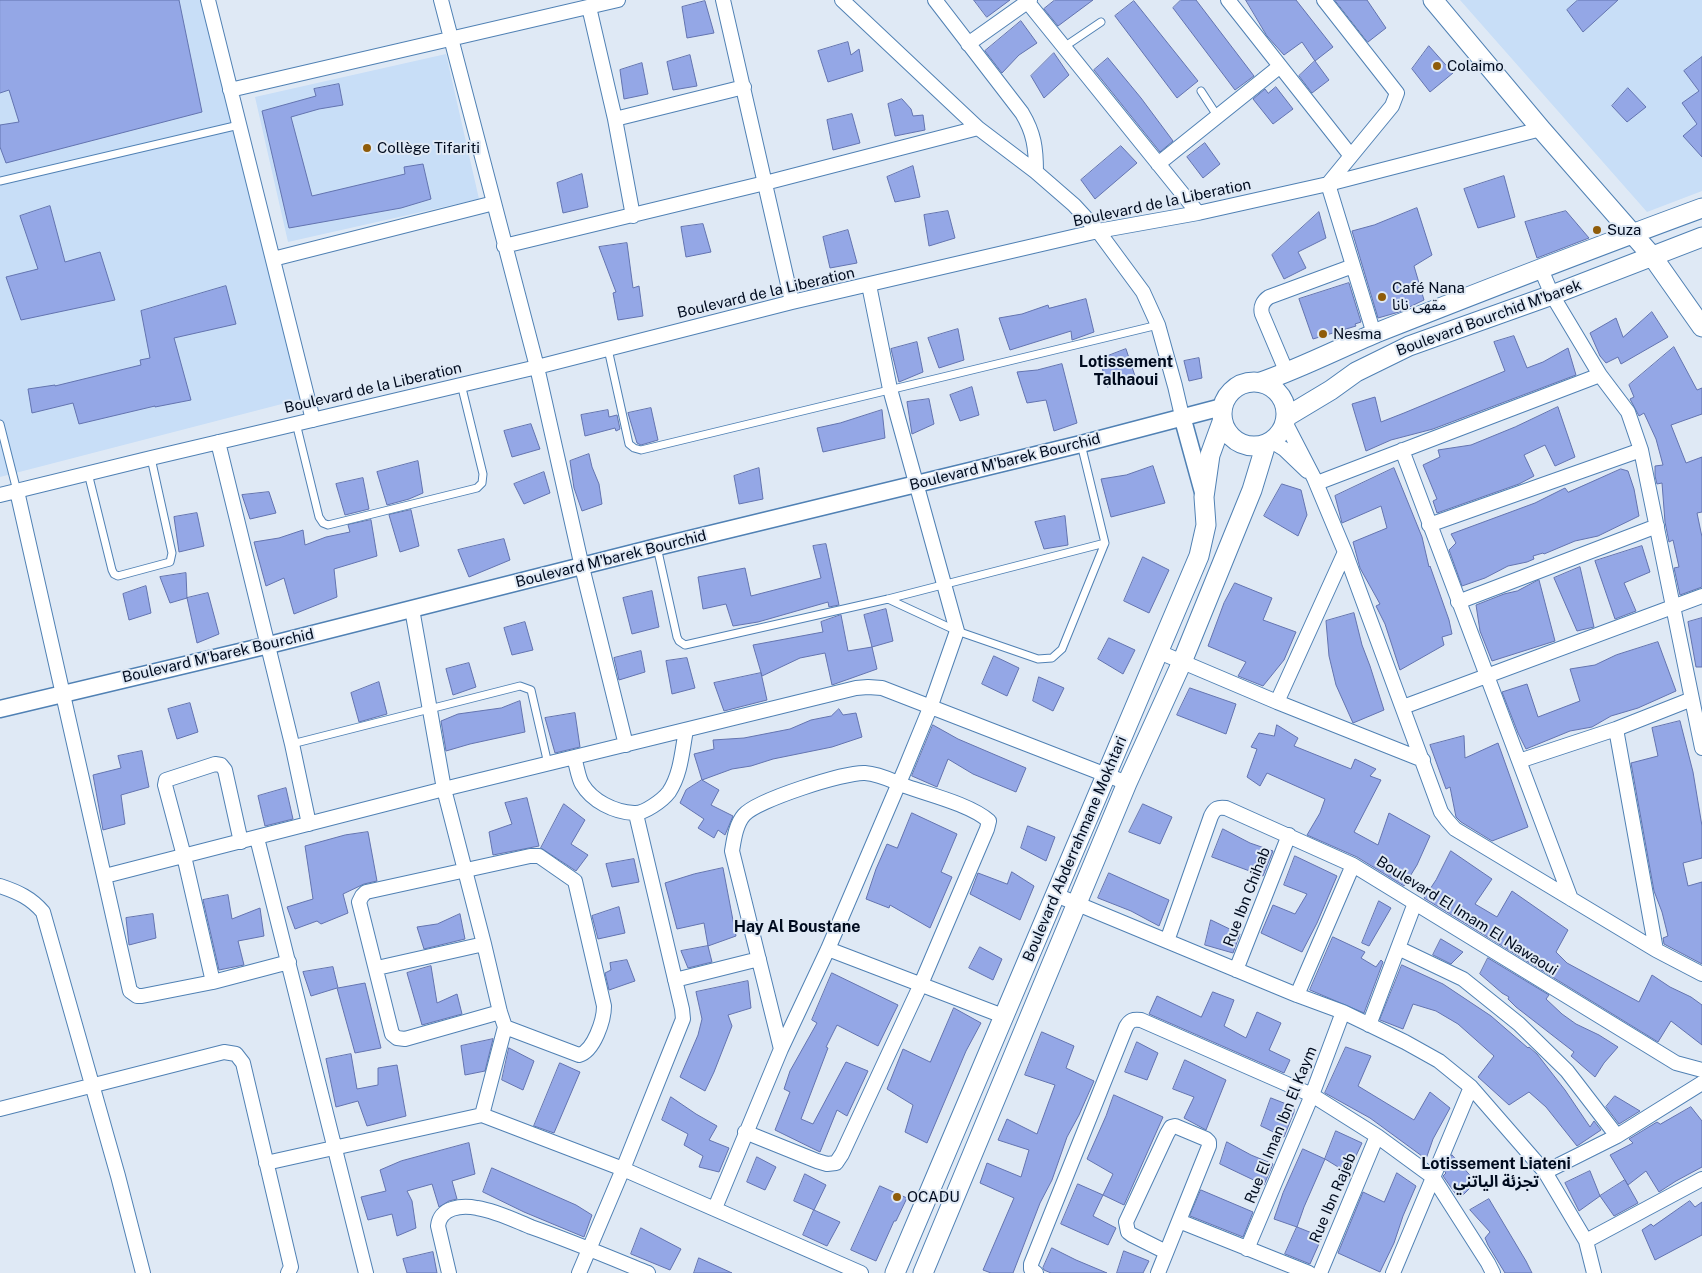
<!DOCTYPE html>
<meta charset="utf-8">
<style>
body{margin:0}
canvas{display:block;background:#dfe9f5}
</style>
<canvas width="1702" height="1273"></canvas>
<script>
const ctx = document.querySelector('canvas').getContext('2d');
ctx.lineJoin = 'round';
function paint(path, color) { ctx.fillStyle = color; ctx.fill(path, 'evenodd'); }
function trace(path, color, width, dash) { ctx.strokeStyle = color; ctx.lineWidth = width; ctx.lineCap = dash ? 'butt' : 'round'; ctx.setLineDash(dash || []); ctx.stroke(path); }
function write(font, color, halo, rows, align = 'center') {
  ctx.font = font + ' "Public Sans","Noto Sans Arabic",sans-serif'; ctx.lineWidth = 4; ctx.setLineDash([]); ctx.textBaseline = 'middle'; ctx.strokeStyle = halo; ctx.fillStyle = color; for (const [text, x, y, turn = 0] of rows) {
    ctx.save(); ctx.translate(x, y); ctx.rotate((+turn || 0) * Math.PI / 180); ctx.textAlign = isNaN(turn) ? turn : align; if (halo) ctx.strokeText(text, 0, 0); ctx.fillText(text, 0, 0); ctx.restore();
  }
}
const built = new Path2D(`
 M0,0H210L305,398L0,477Z
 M1460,0H1702V191L1647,212Z
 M446,54L479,199L288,242L255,97Z`);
const building = new Path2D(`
 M0,0H179L202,112L6,163L0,147V125L19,122L9,90L0,93Z
 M974,0H1010L987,17Z
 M1055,0H1093L1058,26L1044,9Z
 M1181,0H1196L1254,76L1235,90L1173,8Z
 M1246,0H1296L1333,47L1315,61L1302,42L1284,55L1267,36Z
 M1335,0H1367L1386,28L1368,42Z
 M1578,0H1618L1583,32L1567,10Z
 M705,1L714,33L687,38L682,7Z
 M1134,1L1198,81L1177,98L1115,16Z
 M1021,21L1037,43L1019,55L1002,73L985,51Z
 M848,42L851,55L859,49L863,71L828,82L818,51Z
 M1429,46L1453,73L1430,92L1412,69Z
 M1054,53L1069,75L1044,98L1031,76Z
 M690,55L697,86L673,90L667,62Z
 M1702,57V157L1683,136L1697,124L1682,103L1699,91L1684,71Z
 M1108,58L1141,98L1173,141L1160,152L1094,70Z
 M1315,61L1329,80L1312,93L1299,76Z
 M642,63L648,94L624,99L620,70Z
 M339,84L343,105L319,109L291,117L312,196L405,174L404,167L423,164L431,199L401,208L289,228L262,111L316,96L314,89Z
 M1276,87L1293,109L1273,124L1253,99L1265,89L1268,93Z
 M1628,88L1646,107L1627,122L1612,106Z
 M902,99L911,109L913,116L923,115L925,130L895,136L888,104Z
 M852,114L860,143L833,150L827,120Z
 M1205,143L1220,164L1203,178L1187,157Z
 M1121,146L1137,163L1095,199L1081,180Z
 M913,166L920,197L895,202L887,177Z
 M582,174L588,207L563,213L557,183Z
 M1504,176L1515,217L1478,228L1464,189Z
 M50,206L65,262L100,252L115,300L21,320L6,277L38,269L20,216Z
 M1417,208L1432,255L1414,266L1424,300L1399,312L1378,318L1352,231L1374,225Z
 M948,211L955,238L929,246L924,215Z
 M1566,211L1589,238L1537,258L1525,222Z
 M1319,212L1326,238L1298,252L1306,268L1284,279L1272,255Z
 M703,224L711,252L686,257L681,227Z
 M848,230L857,263L830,268L823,237Z
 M627,243L633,288L639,286L643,316L618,320L613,293L616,292L599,247Z
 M1349,283L1361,322L1355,324L1356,326L1313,339L1299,299Z
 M226,286L236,324L174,338L191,400L155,407V406L79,424L73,403L32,413L28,389L55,385V386L141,365L140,360L150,358L141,311Z
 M1086,299L1094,332L1072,340L1071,331L1010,350L999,318L1022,314L1048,305L1049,308Z
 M1652,312L1668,337L1621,364L1618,357L1606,363L1600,356L1590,333L1616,318L1623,337Z
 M958,329L964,360L939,368L928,338Z
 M1514,336L1527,368L1543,362L1568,348L1576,375L1433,429L1391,440L1366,451L1352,404L1375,397L1381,422L1404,413L1505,371L1494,342Z
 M917,342L923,372L899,382L891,349Z
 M1674,347L1697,390L1702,388V414L1671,425L1686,463L1702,457V512L1697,513L1702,537V587L1680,595L1674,568L1679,567L1673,540L1669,542L1665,522L1662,483L1657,484L1655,476V466L1663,465L1656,439L1644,413L1639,416L1630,399L1634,397L1629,385Z
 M1126,349L1136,379L1107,387L1100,359Z
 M1199,358L1202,378L1189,381L1184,361Z
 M1062,364L1077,423L1054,431L1046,400L1027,403L1017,372L1037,370Z
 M972,387L979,415L960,421L950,395Z
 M929,399L934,424L912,434L907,402Z
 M1558,407L1575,457L1555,466L1545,445L1524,455L1534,476L1519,484L1437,513L1433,501L1437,499L1423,465L1440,457L1438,450L1471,445L1515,427Z
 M651,408L658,440L641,445L637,443L628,413Z
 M608,410L609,417L617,415L620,429L616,431L615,428L585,436L581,415Z
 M882,410L885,438L823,452L817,428L840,423Z
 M531,424L540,449L512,457L504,431Z
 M589,454L592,467L599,484L602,504L582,511L574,488L570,461Z
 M418,461L423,493L409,499L387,505L377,472Z
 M1153,466L1165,503L1111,517L1101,479L1126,475Z
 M759,468L763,499L739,504L734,476Z
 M1394,468L1422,537L1429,567L1430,566L1449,620L1452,634L1442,637L1444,645L1400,670L1385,624L1376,606L1380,604L1360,568L1353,542L1387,528L1381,506L1342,523L1335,496Z
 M1621,469L1628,471L1634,489L1639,516L1598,536L1575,541L1544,554L1543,553L1533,556L1534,559L1527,562L1508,566L1485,578L1462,586L1449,550L1456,543L1451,534L1535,503L1565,488L1568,492Z
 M544,472L550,493L524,504L514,484Z
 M363,478L369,509L345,515L336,484Z
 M1282,484L1301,490L1307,515L1298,536L1264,516Z
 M269,492L276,513L250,519L242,495Z
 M411,510L419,546L400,552L389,515Z
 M197,513L204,546L179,552L174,517Z
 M1065,516L1068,545L1044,549L1035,522Z
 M371,520L377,556L334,569L337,597L294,614L284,578L266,586L254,542L279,538L303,530L305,545L326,537L350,532L348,525Z
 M504,539L510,560L469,577L458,550Z
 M826,544L839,605L829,607L828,602L758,622L733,626L726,604L703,609L698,577L745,568L751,596L821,578L813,546Z
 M1642,546L1650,572L1624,583L1636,611L1615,619L1595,561Z
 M1143,557L1169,570L1149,613L1124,601Z
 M1580,567L1594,627L1577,631L1554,578Z
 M186,573L187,598L170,603L160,577Z
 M1539,580L1555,641L1492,661L1480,631L1476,605L1504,594L1517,591Z
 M1235,583L1272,598L1263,620L1296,632L1284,660L1263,686L1238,676L1246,662L1208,646L1224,603Z
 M146,586L151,613L129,620L123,594Z
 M652,591L659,627L632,634L623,598Z
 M208,593L219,634L197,643L187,598Z
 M886,609L893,641L872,647L864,615Z
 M1354,613L1362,645L1370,666L1384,710L1353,723L1336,685L1329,656L1326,621Z
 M841,615L848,651L872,647L877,669L832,685L825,653L800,658L762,676L753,645L823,632L821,622Z
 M1702,618V667H1696L1688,622Z
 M525,622L533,650L512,655L504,628Z
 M1109,638L1135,650L1123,674L1098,659Z
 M1658,642L1676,691L1638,708L1611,716L1592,727L1570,731L1526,749L1518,733L1502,692L1527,684L1538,717L1580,701L1570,669L1595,665L1616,655Z
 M641,651L645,672L619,680L614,658Z
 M994,656L1019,668L1007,696L982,684Z
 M687,658L695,688L672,694L666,661Z
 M469,663L476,687L453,695L446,669Z
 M761,673L767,700L724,711L714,683Z
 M1039,677L1064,688L1053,711L1033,701Z
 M379,682L387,714L359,722L351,693Z
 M1190,688L1236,704L1226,734L1177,715Z
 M520,701L525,732L470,744L446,751L441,721L458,714L501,708Z
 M190,703L198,732L177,739L168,709Z
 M839,709L843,715L856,713L862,737L832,747L773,759L751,766L732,769L702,780L694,754L714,749L713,740L744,738L790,729L811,720L831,716Z
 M575,713L580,747L555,753L545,718Z
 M1680,721L1693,772L1702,826V858L1683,863L1688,886L1702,882V964L1664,944L1663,938L1668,936L1662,912L1654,891L1631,763L1658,756L1652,728Z
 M933,725L958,739L1026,768L1016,792L973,774L948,759L937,787L912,776Z
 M1277,725L1298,738L1294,746L1351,769L1355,759L1376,769L1370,776L1381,780L1354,832L1378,845L1389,813L1430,836L1417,865L1404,886L1357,857L1307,835L1320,813L1325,799L1267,773L1260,786L1247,777L1257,749L1251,747L1259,733L1274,736Z
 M1464,736L1465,758L1498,743L1528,827L1492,841L1461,822L1456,817L1450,787L1446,789L1430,745Z
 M142,751L149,787L121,795L125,824L103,830L93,775L121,768L118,756Z
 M702,780L719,790L711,805L733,816L725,835L718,830L714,838L698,828L704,819L680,803L686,790Z
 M286,788L293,819L265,826L258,796Z
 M527,798L539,846L493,855L489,832L512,824L505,803Z
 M564,804L585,820L571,844L588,855L576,871L541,848Z
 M1143,804L1172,817L1160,844L1129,832Z
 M912,813L957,834L941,872L952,877L930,928L890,905L889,908L866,899L876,869L887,844L897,848Z
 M1028,826L1055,837L1046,861L1021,848Z
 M1223,829L1250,843L1273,851L1263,876L1212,857Z
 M368,832L377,881L364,884L343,894L348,913L321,924L317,921L295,929L287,907L313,899L305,846L345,835Z
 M1451,851L1492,879L1475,904L1497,917L1512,891L1568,930L1556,952L1567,963L1639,1002L1652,975L1670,987L1691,997L1702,1005V1045L1671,1021L1658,1042L1424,898L1436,880Z
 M1295,856L1337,876L1317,923L1302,952L1261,933L1273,905L1295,914L1307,894L1284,885Z
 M634,859L639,882L612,887L606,864Z
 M723,868L736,936L708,946L704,923L677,929L665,883L694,874Z
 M1012,872L1034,886L1020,920L970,894L978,873L1007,884Z
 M1109,873L1169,900L1159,926L1131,911L1098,898Z
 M228,895L232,919L260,908L264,936L238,941L244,965L219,970L203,900Z
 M1379,901L1391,908L1369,946L1362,943Z
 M619,907L625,933L598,939L592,916Z
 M153,914L156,938L129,945L126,918Z
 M460,914L465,939L424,949L417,927L437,924Z
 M1211,920L1240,934L1233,953L1205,945Z
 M1333,937L1365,952L1361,958L1376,967L1381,960L1383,962L1364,1013L1310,990Z
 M1441,939L1463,952L1451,964L1433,955Z
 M708,946L712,962L688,968L681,951Z
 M980,947L1002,959L993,980L969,968Z
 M1488,958L1549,995L1546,999L1562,1014L1576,1024L1599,1035L1618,1047L1604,1063L1595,1077L1571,1056L1574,1052L1516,1007L1508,999L1509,997L1502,993L1480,974Z
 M627,960L635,981L609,990L605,973L611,970L610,963Z
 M1402,965L1443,984L1491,1016L1528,1048L1529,1047L1537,1054L1565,1090L1590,1127L1594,1121L1601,1130L1577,1146L1546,1107L1529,1092L1509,1105L1478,1077L1494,1056L1458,1024L1436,1011L1413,1004L1403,1029L1380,1020Z
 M431,966L437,1003L457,994L462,1014L422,1025L407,973Z
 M333,967L338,988L365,983L381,1048L355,1053L337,988L311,996L303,972Z
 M832,973L898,1005L878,1046L837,1025L826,1047L828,1048L801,1119L813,1124L846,1062L868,1071L847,1116L837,1110L820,1152L775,1130L790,1092L784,1089L790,1071L817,1023L812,1020Z
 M748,981L751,1008L728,1015L732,1026L714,1072L705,1091L680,1077L698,1035L702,1019L696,992Z
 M1213,992L1234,1000L1224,1026L1246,1038L1257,1012L1281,1023L1269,1050L1290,1060L1284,1073L1149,1014L1157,996L1201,1017Z
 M954,1008L981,1023L966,1051L927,1143L905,1132L913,1105L887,1089L903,1049L930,1062Z
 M1042,1032L1074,1046L1066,1068L1094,1081L1079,1115L1067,1137L1052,1180L1040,1203L1013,1273H991L983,1270L1014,1198L980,1183L987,1163L1021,1177L1029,1150L998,1140L1007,1119L1037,1134L1055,1085L1025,1075Z
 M493,1039L485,1071L465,1075L461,1046Z
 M1137,1042L1158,1053L1147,1080L1125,1072Z
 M1346,1047L1371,1056L1358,1086L1414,1120L1430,1092L1450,1108L1433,1139L1426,1159L1370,1118L1325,1093Z
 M509,1048L534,1061L523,1090L502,1080Z
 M351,1054L357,1089L378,1085V1068L397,1065L406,1116L367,1126L358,1101L336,1107L326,1059Z
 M1185,1060L1226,1080L1206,1130L1184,1118L1194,1097L1173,1089Z
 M560,1063L580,1072L554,1133L534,1126Z
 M1114,1095L1163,1117L1124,1205L1103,1195L1113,1174L1087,1159L1106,1116Z
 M1615,1096L1640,1111L1619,1124L1606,1107Z
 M671,1097L696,1114L717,1126L709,1140L729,1148L719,1172L699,1167L703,1156L684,1145L688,1134L662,1120Z
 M1271,1098L1294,1107V1112L1284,1137L1261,1126Z
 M1691,1107L1702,1121V1167L1676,1181L1659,1192L1646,1171L1628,1185L1610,1155L1633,1143L1629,1139L1657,1122L1660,1124Z
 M1336,1131L1362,1143L1348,1173L1325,1159Z
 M1227,1142L1251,1155L1273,1164L1264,1185L1220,1164Z
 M469,1143L475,1174L452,1181L457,1199L449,1201L439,1207L432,1184L407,1191L412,1201L416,1228L397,1236L392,1214L368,1220L361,1197L386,1191L380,1170L401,1161Z
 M1303,1149L1325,1159L1304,1207L1297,1227L1274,1219L1283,1193Z
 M1452,1155L1476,1182L1462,1196H1457L1443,1176L1446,1173L1445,1172Z
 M757,1157L776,1167L765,1190L747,1182Z
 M492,1168L576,1205L592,1215L584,1237L524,1212L483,1192Z
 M1590,1171L1600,1196L1579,1211L1565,1183Z
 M1397,1173L1416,1186L1403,1216L1394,1243L1380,1272L1338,1253L1363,1192L1384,1202Z
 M805,1174L826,1185L814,1210L794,1201Z
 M1625,1180L1638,1203L1614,1216L1600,1196Z
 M1078,1184L1103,1195L1093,1216L1116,1228L1108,1245L1061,1224Z
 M880,1186L907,1198L896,1221H894L876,1261L851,1250Z
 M1201,1190L1253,1212L1243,1237L1190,1216Z
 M1489,1199L1526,1261L1532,1273H1505L1488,1245L1485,1238L1490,1232L1470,1210Z
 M1690,1201L1695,1207L1702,1202V1235L1655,1260L1642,1230L1651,1224L1653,1226Z
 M814,1210L840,1222L827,1246L803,1235Z
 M1297,1227L1322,1237L1310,1264L1285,1254Z
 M641,1228L681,1249L670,1270L631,1254Z
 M1052,1248L1076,1260L1107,1273H1051L1044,1270L1043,1268Z
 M1124,1251L1149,1261L1143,1273H1117Z
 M433,1252L437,1273H407L403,1259Z
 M699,1258L732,1273H694Z`);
const service = new Path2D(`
 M1064,47L1101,22
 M1201,91L1218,117
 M0,181L239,125
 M608,349L629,444L634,448L641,450L1158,325
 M296,423L319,517L323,523L328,525L477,488L482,483L483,474L461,384
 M0,424L17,491
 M88,473L112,570L114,574L118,576L170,562L172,553L151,458
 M657,547L677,637L679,641L685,645L888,599L1105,543
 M888,599L957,631L1038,659L1052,658L1062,649L1105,543L1081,444
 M292,744L520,686L531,690L548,764`);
const minor = new Path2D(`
 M208,0L313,420
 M441,0L537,367L582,567L626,745
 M723,0L792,302
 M842,0L978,128L1036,172L1074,205L1098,231L1143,292L1158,325L1175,386L1182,416
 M935,0L1022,113C1034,133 1036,148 1036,172
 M1026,0L1198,213
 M1228,0L1351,156
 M1324,0L1397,93L1392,106L1328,184L1374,334
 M589,7L615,119L633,216
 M968,44L1030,0
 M230,90L618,0
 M615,119L744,87
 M1158,164L1279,67
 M504,246L765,183L978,128
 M273,259L494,203
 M1541,269L1552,295L1600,375L1628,412L1641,450L1702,748
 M1287,373L1262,314C1260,307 1263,301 1269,297L1353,266
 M1285,422L1314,478L1345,552L1441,812L1447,820L1455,829L1656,950L1702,974
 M1271,441L1284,449L1307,471
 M218,442L292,744L309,824
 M1402,450L1571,899
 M1317,483L1600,375
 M17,491L130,991L137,996H142L213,982L289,962
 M0,495L151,458L537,367L792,302L1098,231L1198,213L1328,184L1541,129
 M1429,525L1641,450
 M1458,602L1657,526
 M412,609L444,789L484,944L500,1012L505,1027L482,1115
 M1159,652L1277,702L1423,760
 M1277,702L1345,552
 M1403,707L1702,596
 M1616,729L1656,950
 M574,758C577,766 578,777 582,784C592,801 614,812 634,813C644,814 663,800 669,792C681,774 682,751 686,730
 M1519,761L1616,729L1692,699
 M257,838L366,1273
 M105,876L444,789L856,688L868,687L882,688L1127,783
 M0,886C18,892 31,898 43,912L118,1176L143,1273
 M1056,895L1297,995L1343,1012L1405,1042L1439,1061L1471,1087L1545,1172L1586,1241L1594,1273
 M1167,941L1211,816C1215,808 1218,807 1226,808L1353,865L1676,1063L1702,1070
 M1398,948L1463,979L1519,1024L1567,1071L1617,1136
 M828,949L1003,1016
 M377,968L484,944
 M1236,970L1289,835
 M675,980L759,959
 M213,982L184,856L165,785L166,780L215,764L221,765L225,770L241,842
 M1297,995L1353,865
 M500,1012L405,1039L397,1038L392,1034L359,902L362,896L366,892L530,856H539L575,881L604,1006C604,1020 594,1051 579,1055L505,1027
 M1369,1025L1415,903
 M0,1109L224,1052L236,1054L243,1063L291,1267L288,1273
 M745,1132L817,1161L827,1164L836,1163L842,1154L921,984L987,829L989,821C971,805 931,795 908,787C894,782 881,774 865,773C845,772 757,800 744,815C736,824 734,839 732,851L781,1049
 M266,1163L482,1115L623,1169L861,1273
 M1545,1172L1617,1136L1702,1083
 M715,1208L781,1049L828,949L905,769L930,708L957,631L890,389L869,285
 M1179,1221L1309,1273
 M1586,1241L1702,1179
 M1247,1249L1312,1095L1343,1012
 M449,1273L438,1226C440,1207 462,1205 477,1208C496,1211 514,1220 531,1227C571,1241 609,1257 648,1273
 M579,1273L623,1169L683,1019L682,1009L636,814
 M1036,1273L1031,1269V1264L1126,1027C1130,1020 1133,1019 1141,1020L1312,1095L1377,1136L1433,1177L1488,1263L1493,1273
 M1158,1273L1209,1146V1142L1206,1139L1175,1126L1171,1127L1167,1134L1126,1222L1128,1232L1132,1235L1166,1252
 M1320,1273L1377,1136
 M1393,1273L1471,1087`);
const tertiary = new Path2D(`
 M1182,416L1204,496
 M0,709L269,645L657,547L1081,444L1222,407`);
const secondary = new Path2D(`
 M1433,0L1541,129L1652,256L1702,327
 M1222 414a32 32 0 1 1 64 0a32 32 0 1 1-64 0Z
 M1261,382C1301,368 1338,349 1376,333C1485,290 1593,248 1702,208
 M1286,417L1331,390L1356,372L1409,346L1552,295L1702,237
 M895,1273C996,1034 1099,796 1199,556L1206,525L1204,497L1210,455L1222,422
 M923,1273L1127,783L1182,662L1252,490L1266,444`);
const markers = [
 [1437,66,5,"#8f5c0a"],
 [367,148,5,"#8f5c0a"],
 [1597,230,5,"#8f5c0a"],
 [1382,297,5,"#8f5c0a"],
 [1323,334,5,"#8f5c0a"],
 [897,1197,5,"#8f5c0a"]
];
const poiNames = [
 ["Colaimo",1447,66],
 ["Collège Tifariti",377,148],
 ["Suza",1607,230],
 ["Café Nana",1392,288],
 ["مقهى نانا",1392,305],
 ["Nesma",1333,334],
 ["OCADU",907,1197]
];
const streetNames = [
 ["Boulevard de la Liberation",1162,203,-12],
 ["Boulevard de la Liberation",766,293,-13],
 ["Boulevard Bourchid M'barek",1489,318,-20],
 ["Boulevard de la Liberation",373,388,-13],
 ["Boulevard M'barek Bourchid",1005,462,-14],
 ["Boulevard M'barek Bourchid",611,559,-14],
 ["Boulevard M'barek Bourchid",218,656,-13],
 ["Boulevard Abderrahmane Mokhtari",1075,849,-67],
 ["Rue Ibn Chihab",1247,897,-69],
 ["Boulevard El Imam El Nawaoui",1467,916,32],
 ["Rue El Iman Ibn El Kaym",1281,1125,-68],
 ["Rue Ibn Rajeb",1333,1198,-67]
];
const neighbourhoodNames = [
 ["Lotissement",1126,362],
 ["Talhaoui",1126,380],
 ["Hay Al Boustane",797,927],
 ["Lotissement Liateni",1496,1164],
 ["تجزئة الياتني",1496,1182]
];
paint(built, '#c8def7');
paint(building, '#94a7e6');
trace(building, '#6374b0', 1);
trace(service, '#5081b4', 9);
trace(minor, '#5081b4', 16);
trace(tertiary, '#5081b4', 19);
trace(secondary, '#5081b4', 21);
trace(service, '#fff', 7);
trace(minor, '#fff', 14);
trace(tertiary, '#fff', 16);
trace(secondary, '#fff', 19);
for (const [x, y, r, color] of markers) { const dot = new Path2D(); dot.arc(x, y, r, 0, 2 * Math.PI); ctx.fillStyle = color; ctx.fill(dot); trace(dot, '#dfe9f5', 2); }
write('15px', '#000b1e', '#dfe9f5', poiNames, 'left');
write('15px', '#000b1e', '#dfe9f5', streetNames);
write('bold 16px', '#000b1e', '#dfe9f5', neighbourhoodNames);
</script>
